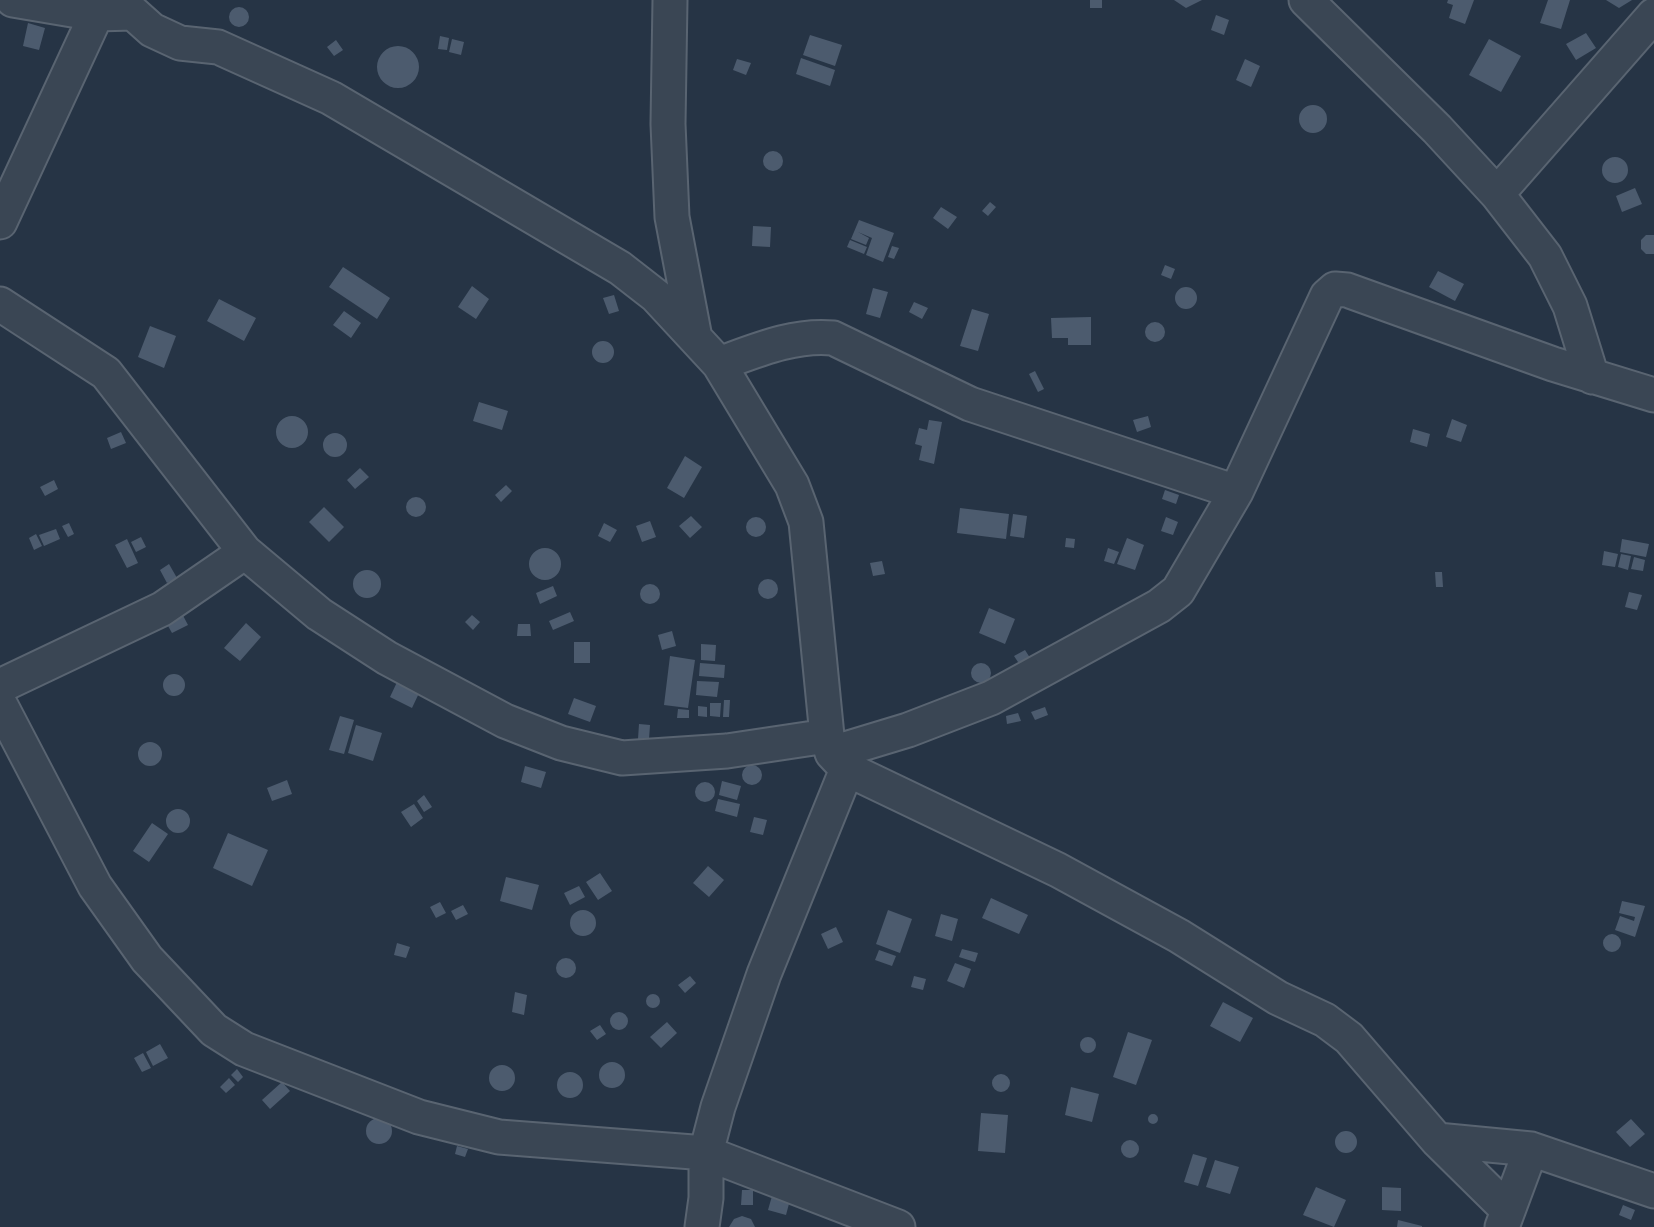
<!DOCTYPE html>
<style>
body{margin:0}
canvas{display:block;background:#263445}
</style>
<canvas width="1654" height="1227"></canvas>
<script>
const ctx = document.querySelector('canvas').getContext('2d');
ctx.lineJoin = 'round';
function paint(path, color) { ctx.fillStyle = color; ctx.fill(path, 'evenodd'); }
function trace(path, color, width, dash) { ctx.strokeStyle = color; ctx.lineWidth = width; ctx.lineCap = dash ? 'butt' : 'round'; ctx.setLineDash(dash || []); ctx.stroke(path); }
const building = new Path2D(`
 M1090,0H1102V8H1090Z
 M1174,0H1202L1186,8Z
 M1448,0H1474L1465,24L1449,18L1453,5L1447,3Z
 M1548,0H1570L1561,29L1540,23Z
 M1606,0H1632L1619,8Z
 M229 17a10 10 0 1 1 20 0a10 10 0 1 1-20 0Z
 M1216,15L1229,20L1224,35L1211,30Z
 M28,23L45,28L39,50L23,46Z
 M1586,33L1596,48L1576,60L1566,44Z
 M810,35L842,45L835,66L803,55Z
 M440,36L449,38L447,50L438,49Z
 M452,39L464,42L461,55L449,52Z
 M1489,39L1521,56L1501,92L1469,75Z
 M336,40L343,50L334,56L327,47Z
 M377 67a21 21 0 1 1 42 0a21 21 0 1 1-42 0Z
 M801,58L835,70L830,86L796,74Z
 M737,59L751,63L746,75L733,70Z
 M1245,59L1260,66L1251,87L1236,80Z
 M1299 119a14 14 0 1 1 28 0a14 14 0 1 1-28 0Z
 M763 161a10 10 0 1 1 20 0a10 10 0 1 1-20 0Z
 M1602 170a13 13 0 1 1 26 0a13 13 0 1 1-26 0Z
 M1635,188L1642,204L1622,212L1616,196Z
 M990,202L996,207L988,216L982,211Z
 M941,207L957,217L948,229L933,218Z
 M859,220L894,233L883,262L866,255L872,238L858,232L869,238L866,245L851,239Z
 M753,226L771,227L770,247L752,246Z
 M1646,235H1654V254H1646L1641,249V240Z
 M850,240L867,247L864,254L847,247Z
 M892,246L899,248L894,259L888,257Z
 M1165,265L1175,269L1171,279L1161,275Z
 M343,267L390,298L377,319L329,287Z
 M1438,271L1464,284L1455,301L1429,287Z
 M472,286L489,299L476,319L458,307Z
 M1175 298a11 11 0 1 1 22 0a11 11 0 1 1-22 0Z
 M873,288L888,292L880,318L866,314Z
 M614,295L619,311L609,314L603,298Z
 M219,299L256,318L244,341L207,321Z
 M914,302L928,308L922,319L909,312Z
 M972,309L989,314L978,351L960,346Z
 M344,311L361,323L351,338L333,325Z
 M1091,317V345H1068V338H1052L1051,318Z
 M1145 332a10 10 0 1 1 20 0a10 10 0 1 1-20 0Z
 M150,326L176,336L164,368L138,357Z
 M592 352a11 11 0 1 1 22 0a11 11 0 1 1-22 0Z
 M1035,371L1044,389L1038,392L1029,374Z
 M479,402L508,411L502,430L473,421Z
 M1148,416L1151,427L1137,432L1133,420Z
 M276 432a16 16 0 1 1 32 0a16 16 0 1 1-32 0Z
 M1452,419L1467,425L1461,442L1446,437Z
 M929,420L942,422L934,464L919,460L922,446L915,444L919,428L927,430Z
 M1413,429L1430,434L1427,447L1410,442Z
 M121,432L126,443L111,449L107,438Z
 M323 445a12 12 0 1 1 24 0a12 12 0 1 1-24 0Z
 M685,456L702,467L684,498L667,488Z
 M360,468L369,477L355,489L347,480Z
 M54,480L58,489L45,496L40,487Z
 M506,485L512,491L501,502L495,495Z
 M1165,490L1179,495L1176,504L1162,499Z
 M406 507a10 10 0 1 1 20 0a10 10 0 1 1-20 0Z
 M324,507L344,527L329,542L309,522Z
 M960,508L1009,514L1006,539L957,533Z
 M1013,514L1027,516L1024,538L1010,536Z
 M691,516L702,527L690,538L679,526Z
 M746 527a10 10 0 1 1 20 0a10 10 0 1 1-20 0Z
 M1166,517L1178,522L1173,535L1161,531Z
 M650,521L656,537L642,542L636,526Z
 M69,523L74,534L68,537L62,526Z
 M604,523L617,530L610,542L598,536Z
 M56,529L60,539L44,546L39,535Z
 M36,534L42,546L34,550L29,538Z
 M141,537L146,547L136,552L131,542Z
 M1066,538L1075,539L1074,548L1065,547Z
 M1127,538L1144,545L1135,570L1117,564Z
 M127,539L138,563L127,568L115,545Z
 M1622,539L1649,544L1646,557L1620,552Z
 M529 564a16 16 0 1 1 32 0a16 16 0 1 1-32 0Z
 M1108,548L1119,552L1114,564L1104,561Z
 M1604,551L1618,554L1615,567L1602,565Z
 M1621,554L1631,556L1628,570L1618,567Z
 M1634,557L1645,560L1643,571L1631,569Z
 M882,561L885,574L873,576L870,563Z
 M169,564L177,578L167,583L160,570Z
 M353 584a14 14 0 1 1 28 0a14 14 0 1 1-28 0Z
 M1435,572H1442L1443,587H1436Z
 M758 589a10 10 0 1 1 20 0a10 10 0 1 1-20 0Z
 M640 594a10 10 0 1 1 20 0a10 10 0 1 1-20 0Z
 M553,586L557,596L540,604L536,593Z
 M1629,592L1642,595L1637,610L1625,607Z
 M179,608L188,625L172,633L163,617Z
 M989,608L1015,619L1005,644L979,633Z
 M570,612L574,621L553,630L549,621Z
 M472,615L480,622L473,630L465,622Z
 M246,623L261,637L240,661L224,648Z
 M518,624H530L531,636H517Z
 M672,631L676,646L662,650L658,635Z
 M574,642H590V663H574Z
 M701,644L716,645L715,661L701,660Z
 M1025,650L1032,661L1022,668L1014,656Z
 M670,656L695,660L688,708L664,705Z
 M971 673a10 10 0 1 1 20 0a10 10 0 1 1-20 0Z
 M700,663L725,665L724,678L699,676Z
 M163 685a11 11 0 1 1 22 0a11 11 0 1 1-22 0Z
 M398,680L420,691L412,708L390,697Z
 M697,681L719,682L717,697L696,695Z
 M574,698L596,706L590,722L568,714Z
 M724,700H730L729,717H723Z
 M710,703H721L720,717L710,716Z
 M698,706L707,707V717L698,716Z
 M1045,707L1048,715L1035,720L1031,712Z
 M678,709L689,710V718H677Z
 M1018,713L1021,721L1007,724L1006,716Z
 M340,716L354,720L344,754L329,750Z
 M639,724L650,725L649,739H638Z
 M356,725L382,733L373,761L348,753Z
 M138 754a12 12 0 1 1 24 0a12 12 0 1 1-24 0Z
 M742 775a10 10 0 1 1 20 0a10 10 0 1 1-20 0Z
 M525,766L546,772L541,788L521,782Z
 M287,780L292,794L272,801L267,788Z
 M722,781L741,786L737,800L719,795Z
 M695 792a10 10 0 1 1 20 0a10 10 0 1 1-20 0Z
 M424,795L432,807L424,812L417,801Z
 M718,799L740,804L737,817L715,811Z
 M414,804L423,818L411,827L401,812Z
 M166 821a12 12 0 1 1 24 0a12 12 0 1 1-24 0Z
 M754,817L767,820L763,835L750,832Z
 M152,823L168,834L149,862L133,851Z
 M228,833L268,850L252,886L213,868Z
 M708,866L724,880L709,897L693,883Z
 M600,873L612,891L598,900L586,882Z
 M506,877L539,885L532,910L500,901Z
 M579,886L585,897L570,905L564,893Z
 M991,898L1028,915L1019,934L982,918Z
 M1622,901L1645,906L1635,937L1615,930L1620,916L1634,921L1635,917L1619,913Z
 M440,902L446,913L436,918L430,907Z
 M463,905L468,914L456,920L451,911Z
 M570 923a13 13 0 1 1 26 0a13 13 0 1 1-26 0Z
 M888,910L912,919L900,953L876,944Z
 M941,914L958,919L952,941L935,936Z
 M836,927L843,942L828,949L821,934Z
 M1603 943a9 9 0 1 1 18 0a9 9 0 1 1-18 0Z
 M397,943L410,947L406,958L394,955Z
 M962,949L978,953L975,962L959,957Z
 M879,950L896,956L892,966L875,960Z
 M556 968a10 10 0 1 1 20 0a10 10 0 1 1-20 0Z
 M955,963L971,969L964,988L947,981Z
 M690,976L696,983L685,993L678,985Z
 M914,976L926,979L923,990L911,987Z
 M515,992L527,995L524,1015L512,1012Z
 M646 1001a7 7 0 1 1 14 0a7 7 0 1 1-14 0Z
 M1223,1002L1253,1018L1240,1042L1210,1026Z
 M610 1021a9 9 0 1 1 18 0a9 9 0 1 1-18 0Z
 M667,1022L677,1033L661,1048L650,1037Z
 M600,1025L606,1034L597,1040L590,1031Z
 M1128,1032L1152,1040L1136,1085L1113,1077Z
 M1080 1045a8 8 0 1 1 16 0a8 8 0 1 1-16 0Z
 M160,1044L168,1058L153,1066L146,1052Z
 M143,1053L151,1068L142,1072L134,1058Z
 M599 1075a13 13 0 1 1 26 0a13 13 0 1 1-26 0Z
 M489 1078a13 13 0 1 1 26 0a13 13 0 1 1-26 0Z
 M237,1069L243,1077L238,1082L231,1075Z
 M557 1085a13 13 0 1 1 26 0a13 13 0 1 1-26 0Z
 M992 1083a9 9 0 1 1 18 0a9 9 0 1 1-18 0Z
 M229,1078L235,1085L226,1093L220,1087Z
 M282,1082L290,1091L270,1109L262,1100Z
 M1071,1087L1099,1094L1092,1122L1065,1115Z
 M981,1113L1008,1115L1005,1153L978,1151Z
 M1148 1119a5 5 0 1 1 10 0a5 5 0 1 1-10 0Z
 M366 1131a13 13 0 1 1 26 0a13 13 0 1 1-26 0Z
 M1631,1119L1645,1134L1630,1147L1616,1132Z
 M1335 1142a11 11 0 1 1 22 0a11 11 0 1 1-22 0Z
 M1121 1149a9 9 0 1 1 18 0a9 9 0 1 1-18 0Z
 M457,1146L468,1149L465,1157L455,1154Z
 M1193,1154L1207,1158L1198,1186L1184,1182Z
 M1215,1160L1239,1167L1230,1194L1206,1187Z
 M1316,1187L1346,1200L1334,1227L1303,1215Z
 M1382,1187L1401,1188V1211L1382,1210Z
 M742,1190H753V1205H741Z
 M772,1196L790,1200L786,1215L768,1210Z
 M1623,1205L1635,1210L1631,1220L1619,1215Z
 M742,1216L751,1219L755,1227H729L734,1219Z
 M1398,1220L1422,1226V1227H1397Z`);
const street = new Path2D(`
 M13,0L96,14L133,13L152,30L180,43L218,47L331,98L620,268L656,296L719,364L792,485L806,522L827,736
 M670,0L668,124L672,217L695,338
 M1306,0L1437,129L1497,194L1545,256L1570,306L1592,377
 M1497,194L1654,15
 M0,222L103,0
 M0,304L106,373L245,552L319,614L387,658L505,721L561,743L622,758L727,751L827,736L832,753L847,769L1058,870L1179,936L1278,998L1325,1020L1349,1038L1437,1140L1508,1210
 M719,364C755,351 794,334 833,338L970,404L1236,492
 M0,686L162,609L245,552
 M0,704L95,886L147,959L214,1030L244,1049L419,1117L499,1137L706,1153L898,1227
 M832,753L908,730L991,698L1159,606L1178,591L1236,492L1327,296L1335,289L1347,290L1553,364L1654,395
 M1437,1140L1531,1149L1654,1191
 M702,1227L706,1198V1153L718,1107L764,974L847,769
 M1502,1227L1531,1149`);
paint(building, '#4c5b6e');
trace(street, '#596471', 37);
trace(street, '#3a4654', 33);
</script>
